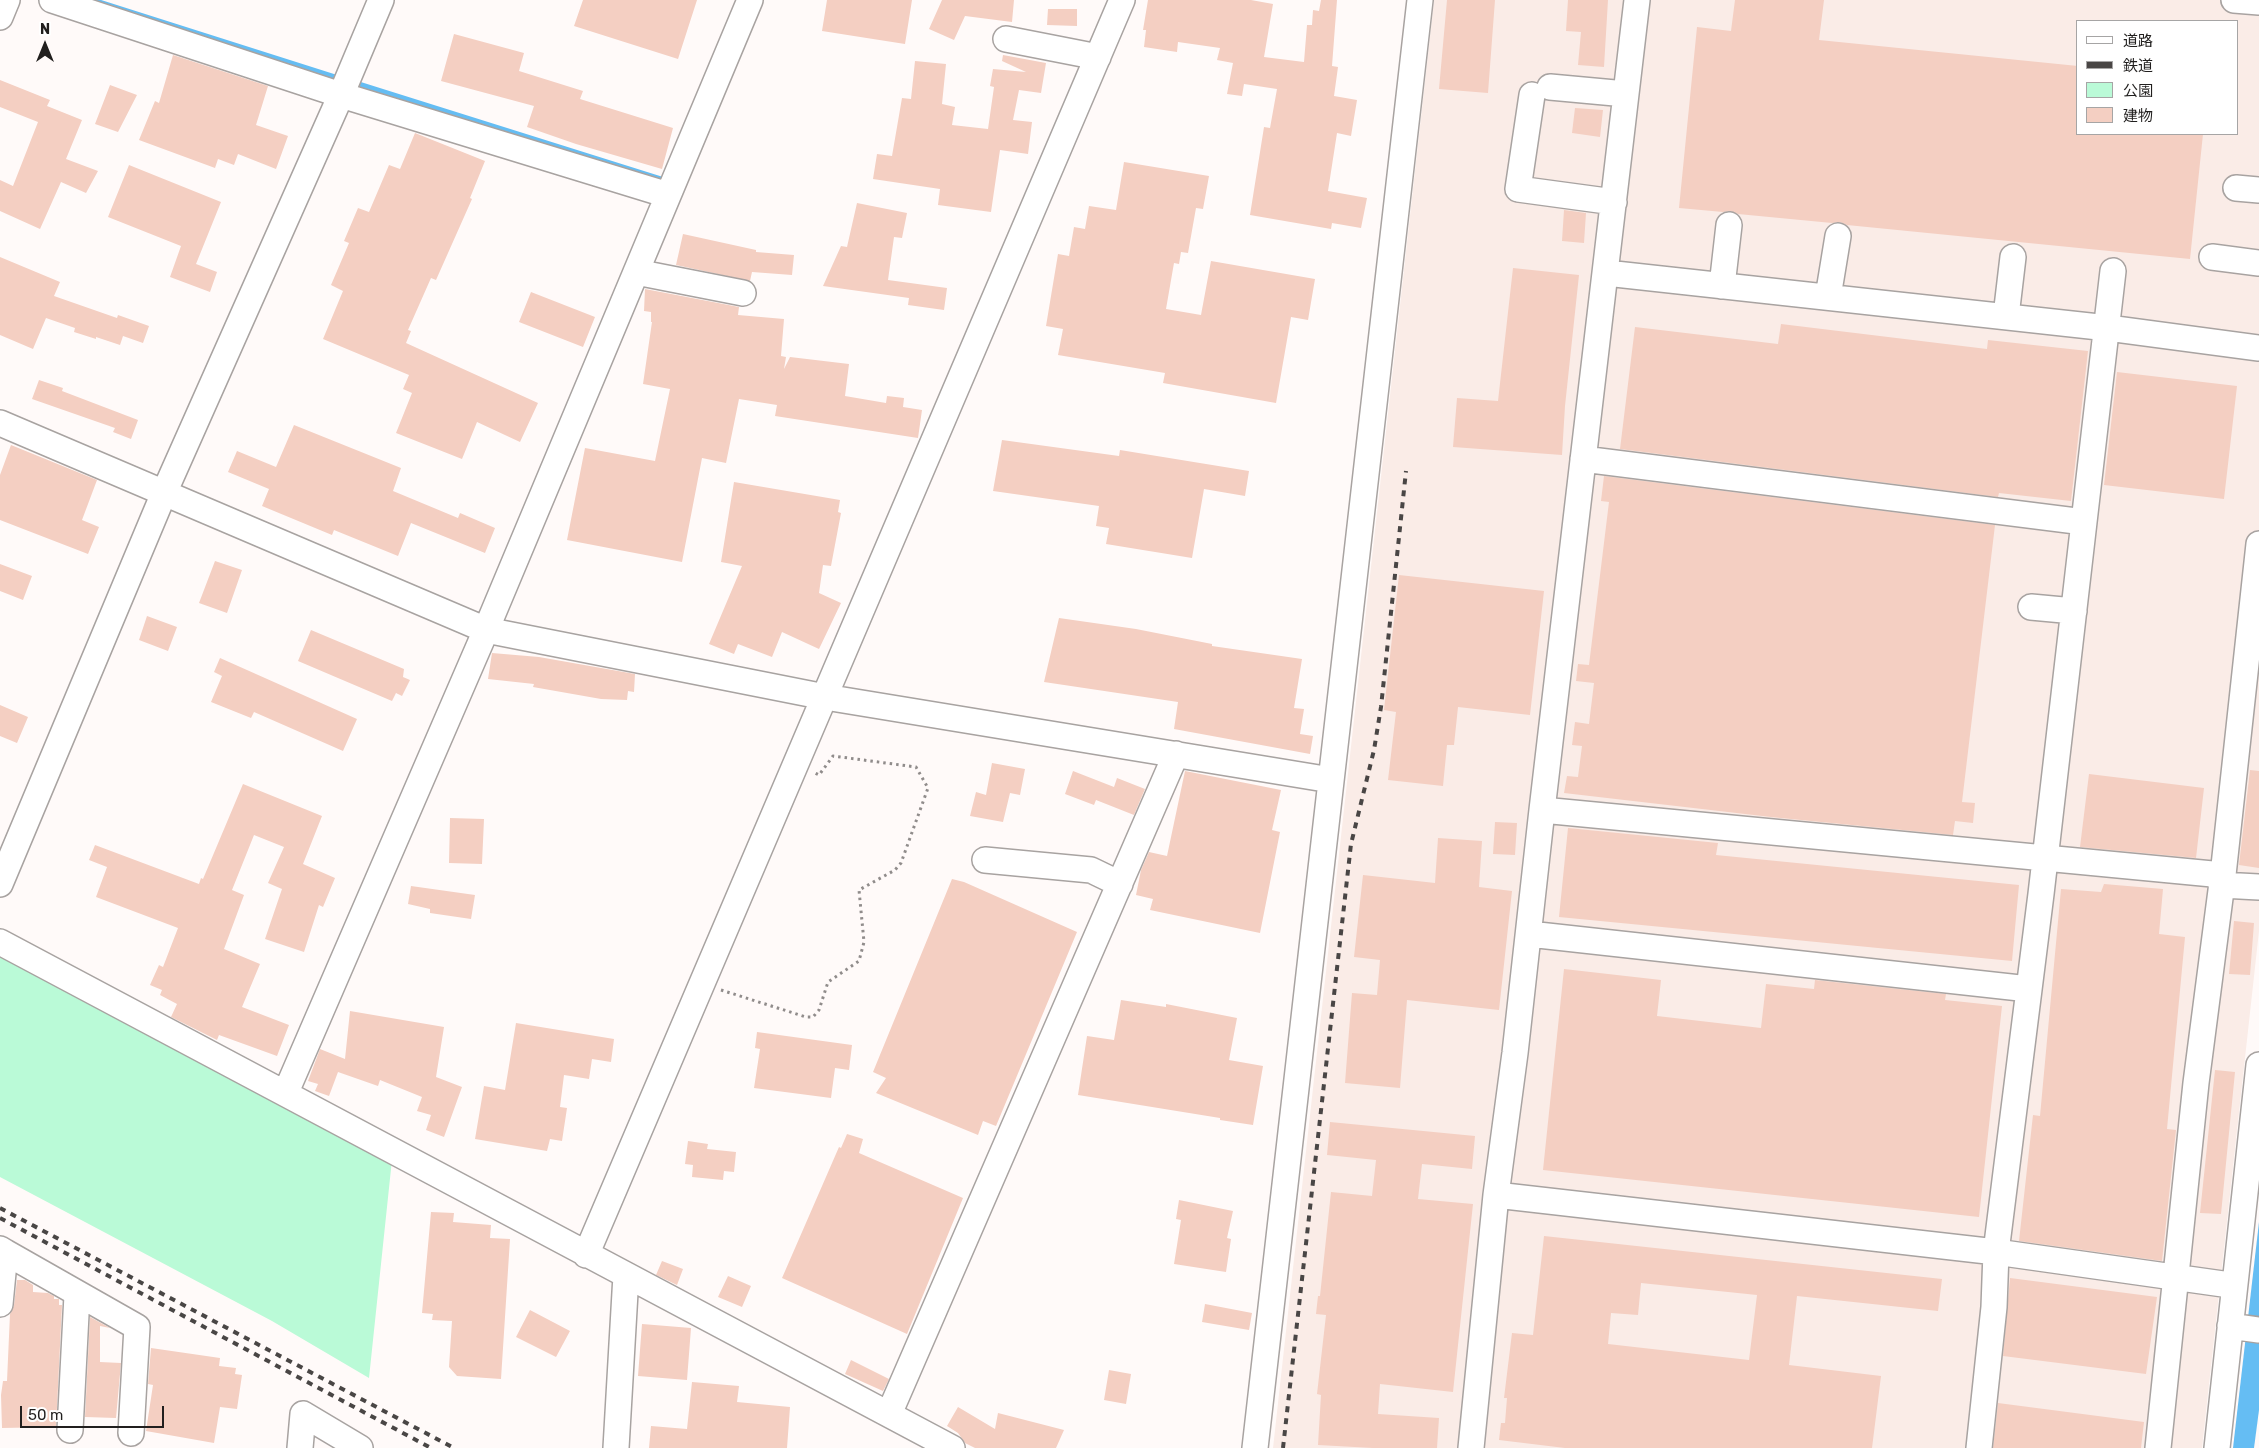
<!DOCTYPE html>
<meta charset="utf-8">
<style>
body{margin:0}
#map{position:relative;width:2259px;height:1448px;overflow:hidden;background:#fffaf9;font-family:Rubik,"Noto Sans JP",sans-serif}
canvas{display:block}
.legend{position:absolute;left:2076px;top:20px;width:162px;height:115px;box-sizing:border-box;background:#fff;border:1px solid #a6a5a5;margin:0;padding:6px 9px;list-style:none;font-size:15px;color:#211f1e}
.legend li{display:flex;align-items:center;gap:10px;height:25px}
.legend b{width:25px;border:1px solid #a6a5a5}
.north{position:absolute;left:20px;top:20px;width:50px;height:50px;-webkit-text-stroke:4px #fff;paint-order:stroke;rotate:0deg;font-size:14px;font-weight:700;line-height:20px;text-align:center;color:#211f1e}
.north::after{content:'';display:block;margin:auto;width:18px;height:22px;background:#211f1e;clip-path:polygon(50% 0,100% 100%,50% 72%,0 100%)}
.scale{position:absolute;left:20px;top:1406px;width:144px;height:22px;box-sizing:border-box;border:2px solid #211f1e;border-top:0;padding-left:6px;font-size:15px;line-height:18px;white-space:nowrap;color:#211f1e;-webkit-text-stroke:4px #fff;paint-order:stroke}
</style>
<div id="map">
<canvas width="2259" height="1448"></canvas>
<ul class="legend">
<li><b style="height:6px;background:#fff"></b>道路</li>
<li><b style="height:6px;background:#494645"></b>鉄道</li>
<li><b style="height:14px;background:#bafad7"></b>公園</li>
<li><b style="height:14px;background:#f4cfc2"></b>建物</li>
</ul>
<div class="north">N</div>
<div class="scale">50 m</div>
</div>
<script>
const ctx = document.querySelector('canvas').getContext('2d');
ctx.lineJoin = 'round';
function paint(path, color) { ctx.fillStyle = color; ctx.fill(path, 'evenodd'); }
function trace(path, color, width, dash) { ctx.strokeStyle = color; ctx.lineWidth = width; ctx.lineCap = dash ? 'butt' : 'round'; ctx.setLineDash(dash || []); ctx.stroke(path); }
const built = new Path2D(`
 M1434,0H2259V931L2202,1448H1273ZM2078,21H2238V134H2078Z`);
const green = new Path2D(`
 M0,942L393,1150L369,1378L272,1321L0,1177Z`);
const water = new Path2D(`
 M2259,1222V1410L2254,1448H2233Z`);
const stream = new Path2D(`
 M92,0L341,79
 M352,82L667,181`);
const building = new Path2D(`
 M583,0H697L678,59L574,26Z
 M827,0H912L905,44L822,31Z
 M942,0H1014L1012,22L965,16L954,40L929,29Z
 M1148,0H1251L1273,4L1264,57L1304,62L1307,25H1312L1313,10L1319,11L1321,0H1337L1332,66L1338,67L1334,96L1357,100L1351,136L1337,133L1328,191L1367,198L1361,228L1332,223L1331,229L1250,215L1264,127L1270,128L1277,89L1244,84L1242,96L1227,94L1233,63L1217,60L1220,48L1178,42L1177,52L1144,47L1146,30H1143Z
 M1447,0H1495L1488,93L1439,89Z
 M1568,0H1608L1604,67L1578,65L1581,32L1566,31Z
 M1735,0H1824L1819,40L2078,66V134H2203L2190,259L1847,225L1840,222L1832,223L1738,214L1730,211L1723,212L1679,208L1697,27L1731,31Z
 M1048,9H1077V26L1047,25Z
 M454,34L524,53L519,71L583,91L580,99L673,128L662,169L576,144L527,127L534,106L441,81Z
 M173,55L268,86L256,125L288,136L276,169L238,154L234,165L218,159L215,168L139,140L155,101L159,103Z
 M1003,55L1046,63L1041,93L1019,90L1013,120L1032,122L1028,154L1000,150L991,212L938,205L940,189L873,179L877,154L892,156L902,98L911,99L915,61L946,64L942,104L955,107L952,125L988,129L994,87L990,86L993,69L1026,72L1002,61Z
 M0,80L50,100L47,106L82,120L66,159L98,171L86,193L61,182L40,229L0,211V180L13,186L38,122L0,107Z
 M110,85L137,95L118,132L95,124Z
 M1575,108L1603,110L1600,137L1572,133Z
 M415,133L485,161L470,198L472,199L436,280L431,278L408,330L411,331L406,343L538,403L520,442L477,422L462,459L396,433L412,393L403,389L409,375L323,339L343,291L331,285L349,243L344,241L358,208L369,212L389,165L400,169Z
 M1124,162L1209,176L1203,209L1196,208L1188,253L1181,252L1179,264L1174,263L1166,309L1201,315L1211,261L1315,279L1308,320L1291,317L1276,403L1163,383L1165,373L1058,355L1063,329L1046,326L1058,254L1069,256L1074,227L1085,229L1089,206L1116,210Z
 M129,165L221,202L196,264L217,272L210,292L170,277L181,246L108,217Z
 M857,203L907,213L902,238L894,237L888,280L947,288L944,310L908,305L909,298L823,286L841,246L847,247Z
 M1564,210L1586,213L1584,243L1562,241Z
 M683,234L756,250V252L794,255L792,275L752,272L750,281L676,265Z
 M0,257L60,282L54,296L117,318L118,315L149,326L143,343L123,336L120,345L96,337V339L74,332L75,328L46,318L33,349L0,335Z
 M1513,268L1579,275L1565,406L1562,455L1453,447L1457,398L1498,401Z
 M645,289L739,307L738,315L784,319L781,356L786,357L784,369L790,357L849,364L845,396L886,403L887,396L904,398L903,407L922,410L918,438L775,416L777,405L739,399L726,463L702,458L682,562L567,540L585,448L655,461L670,389L643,384L652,322H651V312L644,311Z
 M531,292L595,317L583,347L519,322Z
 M1781,324L1987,349L1988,340L2088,351L2071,501L1999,493L1998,497L1620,449L1635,327L1778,344Z
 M2117,372L2237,386L2224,499L2104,485Z
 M39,380L63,388L62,391L138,420L131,439L113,432L115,428L32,399Z
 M294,425L401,468L393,491L458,518L460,513L495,528L485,553L411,523L398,556L334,530L332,535L262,506L269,489L228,472L237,451L276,467Z
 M1002,440L1119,456L1120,450L1249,471L1245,496L1204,489L1192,558L1106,544L1109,528L1096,526L1099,506L993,491Z
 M11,445L97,480L82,520L99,527L88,554L0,520V475Z
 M1604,476L1995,525L1962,802L1975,803L1973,823L1955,821L1953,835L1771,817L1564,793L1567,776L1578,777L1582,746L1572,745L1575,722L1589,724L1594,683L1576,681L1578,664L1589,665L1609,502L1601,501Z
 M734,482L840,500L838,512L841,513L831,566L823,565L819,593L841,603L819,649L782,632L772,657L738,644L734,654L709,644L742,566L721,562Z
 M215,561L242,570L227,613L199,603Z
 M0,564L32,576L23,600L0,591Z
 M1399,575L1544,591L1530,715L1458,707L1454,745H1447L1443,786L1388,780L1396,712L1384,710Z
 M147,616L177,627L168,651L139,640Z
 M1059,618L1136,629L1212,644V646L1302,659L1294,708L1304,709L1300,734L1313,736L1310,754L1174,729L1178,702L1044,682Z
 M311,630L404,669L403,677L410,680L402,696L396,693L392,701L298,661Z
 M492,653L539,657L635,674L634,692L628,691L627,700L601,699L533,687L534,684L488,679Z
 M220,658L357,719L343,751L254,712L251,718L211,702L222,676L214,672Z
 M0,705L28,717L17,743L0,736Z
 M992,763L1025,769L1020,795L1010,793L1003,822L970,816L976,792L986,795Z
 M2250,770L2259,771V868L2239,865Z
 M1073,771L1114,787L1117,778L1145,789L1134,815L1096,800L1094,805L1065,794Z
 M1185,771L1281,790L1272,830L1280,832L1260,933L1150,910L1153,899L1136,895L1141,870L1149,852L1167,856Z
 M2089,774L2204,788L2196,858L2080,847Z
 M243,784L322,816L303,864L335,878L323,907L319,905L304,952L265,939L282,889L268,883L284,847L254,835L232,890L244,895L224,949L260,964L242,1007L289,1025L277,1056L219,1035L217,1040L171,1017L177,1004L160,995L162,990L150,985L159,965L163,967L178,928L96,897L107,867L89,860L95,845L199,884L201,878L203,879Z
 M450,818L484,819L482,864L449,863Z
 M1495,822L1517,823L1515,855L1493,854Z
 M1568,828L1718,843L1716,855L2019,885L2012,961L1559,917Z
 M1438,838L1482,841L1479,887L1512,891L1499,1010L1407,1000L1400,1088L1345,1083L1352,993L1377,995L1380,960L1354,957L1363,875L1435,883Z
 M952,879L964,882L1077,932L996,1126L983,1121L978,1135L876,1093L886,1078L873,1072Z
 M2104,884L2163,889L2159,934L2185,937L2167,1129L2176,1130L2162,1261L2019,1241L2033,1115L2040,1116L2061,889L2101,892Z
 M411,886L475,895L471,919L430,913V909L408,904Z
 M2234,921L2254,923L2250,975L2229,974Z
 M1564,969L1661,980L1657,1016L1761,1028L1766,984L1814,989L1815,980L1946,994L1945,1000L2002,1006L1979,1217L1543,1170Z
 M1121,1000L1166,1007V1004L1237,1018L1229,1060L1263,1066L1253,1125L1220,1120V1118L1078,1095L1087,1036L1114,1040Z
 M350,1011L444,1027L436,1077L462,1087L444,1137L426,1130L431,1115L417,1111L422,1097L380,1080L378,1086L338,1072L329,1096L315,1091L318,1084L308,1081L320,1049L345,1059Z
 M516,1023L614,1039L611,1062L592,1059L589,1079L564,1075L560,1107L567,1108L562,1141L550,1139L547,1151L475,1139L484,1086L505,1090Z
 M757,1032L852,1045L849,1070L835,1068L831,1098L754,1088L760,1049L755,1048Z
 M2215,1070L2235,1072L2221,1214L2200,1213Z
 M1330,1122L1475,1136L1472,1169L1422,1164L1418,1199L1473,1204L1453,1392L1380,1384L1378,1414L1439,1418L1437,1448H1373L1318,1445L1321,1395L1317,1394L1326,1315L1316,1314L1318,1296H1320L1331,1192L1372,1196L1376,1160L1327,1155Z
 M847,1134L863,1139L859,1153L963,1198L907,1334L782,1278L839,1147L841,1148Z
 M688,1141L708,1144L707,1149L736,1152L734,1172L724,1171L723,1180L692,1177L693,1165L685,1164Z
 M1179,1200L1233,1211L1227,1238L1231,1239L1226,1272L1174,1264L1181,1220L1176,1219Z
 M431,1212L454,1213L453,1222L491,1225L490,1238L510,1239L501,1379L457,1376L449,1367L452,1321L432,1320L433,1314L422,1313Z
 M1544,1236L1942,1279L1938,1311L1797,1296L1789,1365L1881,1376L1872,1448H1565L1499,1440L1501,1423H1505L1507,1398H1504L1512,1333L1533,1335ZM1641,1283L1757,1295L1749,1360L1608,1344L1611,1313L1638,1315Z
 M662,1261L683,1269L677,1285L656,1275Z
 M728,1276L751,1286L742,1307L718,1297Z
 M2010,1278L2157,1297L2146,1374L2003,1356Z
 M17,1280H25L33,1285V1292L48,1293L54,1296V1299H59V1305H62L56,1427L2,1428L1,1395L3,1381H7L10,1314L14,1305Z
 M1205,1304L1252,1313L1249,1330L1202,1322Z
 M530,1310L570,1331L556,1357L516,1337Z
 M90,1317L110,1328L100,1326V1362L121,1363L116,1418L85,1417Z
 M642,1324L691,1328L687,1380L638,1376Z
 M151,1348L220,1358L219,1366L236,1368L235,1374L242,1375L237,1409L220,1407L214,1443L146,1431L153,1385L148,1384Z
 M851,1360L889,1379L883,1391L845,1374Z
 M1109,1370L1131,1374L1126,1404L1104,1400Z
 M692,1382L739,1386L737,1402L790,1407L787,1448H649L651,1426L687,1429Z
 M1998,1403L2144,1422L2141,1448H1993Z
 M958,1407L995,1429L998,1413L1064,1430L1056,1448H975L965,1443L958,1433L947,1426Z`);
const path = new Path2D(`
 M721,990L806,1017H813L819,1010L828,982L859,961L864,942L859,890L895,870L901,863L928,788L916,767L833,756L819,775L815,773`);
const minor = new Path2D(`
 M52,0L341,95L668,195
 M2234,0L2259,2
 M0,17L7,0
 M1006,39L1098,57
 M1550,87L1626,94
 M1532,95L1518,189L1614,202
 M2236,188L2259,190
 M2212,257L2259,263
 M636,272L743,293
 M1606,273L2108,328L2259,348
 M1722,286L1729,225
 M1828,297L1838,236
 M2006,316L2013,257
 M0,423L486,630L825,697L1331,780
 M1583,459L2084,522
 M2031,607L2074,611
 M1542,810L2223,875
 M985,860L1091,870L1120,884
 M0,884L164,493L341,95L381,0
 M2221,885L2259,887
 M1529,934L2029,989
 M0,942L952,1448
 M286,1092L486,630L750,0
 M1496,1195L1996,1252L2223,1284H2235
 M0,1249L5,1252L0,1304
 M5,1252L137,1327L131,1433
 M586,1255L1122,0
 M2230,1326L2259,1330
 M889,1414L1176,754
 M70,1430L77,1295
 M300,1448L303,1414L360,1448
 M616,1448L626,1275
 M1255,1448L1420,0
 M1471,1448L1496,1195L1515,1053L1542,810L1637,0
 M1979,1448L1994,1307L1996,1252L2041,894L2113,271
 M2158,1448L2196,1083L2223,875L2259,544
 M2217,1448L2259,1065`);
const rail = new Path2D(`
 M0,1208L454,1448
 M0,1218L431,1448
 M1283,1448L1351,844L1374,750L1381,707L1406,471`);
paint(built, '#faece7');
paint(green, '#bafad7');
paint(water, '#65bdf3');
trace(stream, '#65bdf3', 5.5);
paint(building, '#f4cfc2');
trace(minor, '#a8a3a1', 28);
trace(path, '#908c8b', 3, [2.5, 4]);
trace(minor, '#fff', 25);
trace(rail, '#494645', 4, [6, 6]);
</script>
